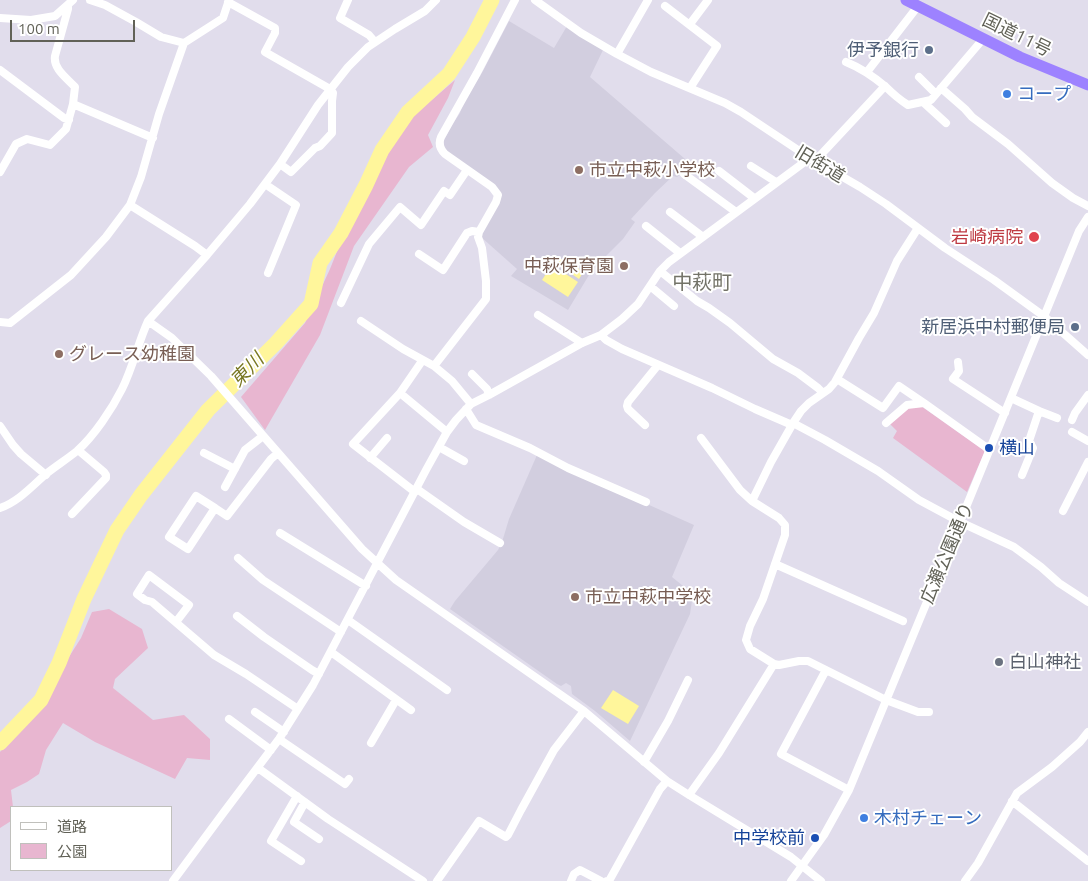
<!DOCTYPE html>
<meta charset="utf-8">
<style>
body{margin:0}
#map{position:relative;width:1088px;height:881px;overflow:hidden;background:#e1ddec;font-family:Ubuntu,"Noto Sans JP",sans-serif}
canvas{display:block}
.legend{position:absolute;left:10px;top:806px;width:162px;height:65px;box-sizing:border-box;background:#fff;border:1px solid #c0c0bc;margin:0;padding:6px 9px;list-style:none;font-size:15px;color:#616157}
.legend li{display:flex;align-items:center;gap:10px;height:25px}
.legend b{width:25px;border:1px solid #c0c0bc}
.scale{position:absolute;left:10px;top:20px;width:125px;height:22px;box-sizing:border-box;border:2px solid #616157;border-top:0;padding-left:6px;font-size:15px;line-height:18px;white-space:nowrap;color:#616157;-webkit-text-stroke:4px #fff;paint-order:stroke}
</style>
<div id="map">
<canvas width="1088" height="881"></canvas>
<ul class="legend">
<li><b style="height:6px;background:#fff"></b>道路</li>
<li><b style="height:14px;background:#e8b6d0"></b>公園</li>
</ul>
<div class="scale">100 m</div>
</div>
<script>
const ctx = document.querySelector('canvas').getContext('2d');
ctx.lineJoin = 'round';
function paint(path, color) { ctx.fillStyle = color; ctx.fill(path, 'evenodd'); }
function trace(path, color, width, dash) { ctx.strokeStyle = color; ctx.lineWidth = width; ctx.lineCap = dash ? 'butt' : 'round'; ctx.setLineDash(dash || []); ctx.stroke(path); }
function write(font, color, halo, rows, align = 'center') {
  ctx.font = font + ' Ubuntu,"Noto Sans JP",sans-serif'; ctx.lineWidth = 4; ctx.setLineDash([]); ctx.textBaseline = 'middle'; ctx.strokeStyle = halo; ctx.fillStyle = color; for (const [text, x, y, turn = 0] of rows) {
    ctx.save(); ctx.translate(x, y); ctx.rotate((+turn || 0) * Math.PI / 180); ctx.textAlign = isNaN(turn) ? turn : align; if (halo) ctx.strokeText(text, 0, 0); ctx.fillText(text, 0, 0); ctx.restore();
  }
}
const education = new Path2D(`
 M509,21L554,48L567,26L603,50L590,77L692,165L677,177L673,176L655,193L631,219L635,222L623,239L592,270L568,310L511,276L517,269L481,237V232L501,199L445,150L444,147V140L452,125L460,113L464,102L483,71Z
 M537,455L694,525L672,577L693,594L690,614L630,741L595,711L572,694L571,686L566,683L561,686L557,684L450,609L455,601L498,550L502,542L509,519Z`);
const green = new Path2D(`
 M455,80L448,98L428,135L433,147L409,167L354,246L320,335L265,430L241,397L305,323L330,269L352,214L387,152L412,117Z
 M921,406L985,451L967,492L893,438L897,431L890,424L909,407Z
 M109,609L142,629L148,648L115,679L113,688L153,720L184,715L210,739V760L187,758L175,779L95,742L63,723L46,750L39,774L27,782L11,790L13,807H11V821L0,828V752L25,723L51,685L81,638L92,612Z`);
const water = new Path2D(`
 M560,259C571,260 577,264 582,274L579,279L557,264Z
 M552,265L578,282L568,297L542,280Z
 M613,690L639,706L628,724L601,708Z`);
const river = new Path2D(`
 M0,743L41,700L59,663L84,599L117,530L141,495L208,410L276,343L311,304L320,263L341,233L366,185L382,150L408,112L449,74L473,37L492,0`);
const minor = new Path2D(`
 M90,0L105,5L136,22L161,37L184,43
 M348,0L340,18L369,35L375,42
 M535,0L581,33L617,54L651,72L725,103L741,112L810,158L860,187L886,204L945,248L994,280L1045,317L1088,355
 M228,2L275,28V33L265,52L330,89L333,93L332,101V133L320,146L315,148L291,172L280,164
 M665,6L717,46L690,88
 M0,18L31,20L55,16L73,0
 M690,24L708,0
 M617,54L648,0
 M846,62C861,68 874,77 886,87C893,94 900,100 908,105L931,100L983,39
 M0,70L64,118L69,120
 M867,72L918,6
 M919,77L936,94
 M941,88L965,109L972,117L1008,144L1052,183L1073,198L1088,206
 M923,102L946,123
 M73,104L153,138
 M815,161L885,86
 M751,166L776,182
 M719,171L754,198
 M0,172L16,144L27,139L50,145L66,129L73,104L75,87C67,78 53,69 55,56L68,9V6
 M684,174L736,212
 M265,184L296,205L268,273
 M130,205L195,246L207,255
 M670,212L703,237
 M646,226L680,253
 M419,254L443,270L467,233L472,231L479,232
 M660,271L697,301L709,308L730,323L773,359L798,373L818,388L823,393
 M650,286L674,306
 M341,303L369,244L400,207L421,225L444,191L450,195L467,170
 M538,315L582,343
 M148,321L172,338L211,376L362,549L396,580L584,711L667,781L689,795L791,857L821,881
 M361,321L403,349L434,366
 M0,322L10,323L71,275L106,237L130,205L141,177L159,114L184,43L223,18L229,0
 M601,335L606,340L622,349L712,388L755,409L792,425L793,423L825,440L878,471L919,500L960,522L1014,547L1041,567L1059,583L1088,602
 M958,362L959,371L953,379L1005,413
 M472,374L487,389L489,395
 M837,379L883,408L899,386L924,403
 M400,393L447,432
 M1011,398L1039,411L1029,441L1033,448L1022,475
 M471,404L452,381L434,366L486,299V281L482,248L478,237L479,232L496,202L498,195L492,187L445,154C440,149 438,144 441,137L477,73L515,0
 M466,409L476,425L530,448L568,468L646,502
 M1039,411L1057,418
 M1072,420L1075,413L1088,395
 M793,423L801,411L809,403L829,389L835,382L859,338L874,313L897,261L918,228
 M886,423L907,405L924,403L990,450
 M645,425L628,409L627,406L628,402L658,365
 M0,426L13,445L21,454L46,475
 M1072,432L1088,441
 M701,438L740,490L752,501L771,462L792,425
 M439,447L464,461
 M204,453L235,469
 M370,458L387,438
 M225,487L245,450L263,436
 M417,489L464,522L500,543
 M415,492L353,444L400,393L422,361
 M752,501L779,518L785,525V535L763,599L750,626L746,640L750,649L774,664
 M0,508C18,502 32,486 46,474C56,466 67,459 77,451C94,436 112,409 122,389C133,367 138,343 148,321L207,255L250,204L280,164L318,105L348,67L368,47L395,29L425,11L436,0
 M215,508L196,496L169,537L188,549L215,508L227,516L271,459L278,453
 M1063,511L1088,462
 M72,514L106,478V475L104,472L78,450
 M280,533L366,586
 M238,558L263,580L341,632
 M775,564L903,621
 M237,616L264,637L312,670L319,674
 M348,620L447,690
 M176,622L189,605L149,575L137,594L145,600L152,602L214,655L246,674L298,709
 M331,652L411,710
 M826,670L781,754L849,790
 M255,712L284,732
 M229,719L271,750
 M279,739L345,784L349,779
 M371,743L396,700
 M644,762L668,721L688,680
 M258,768L328,819L423,881
 M689,795L719,753L774,664L779,665L799,661H808L886,700L918,712H929
 M297,796L271,841L301,861
 M1012,801L1088,861
 M305,802L294,822L319,839
 M173,881L224,812L279,739L313,685L426,470L447,432L456,420L471,404L489,395L582,343L601,335L622,319L638,304L660,271L669,262L810,158
 M437,881L479,821L506,837L508,835L521,810L554,750L584,711
 M571,881L574,874L580,870L601,881
 M607,881H609L660,789L667,781
 M791,881L824,835L849,790L960,522L1079,231L1088,217
 M965,881L978,863L1017,793L1052,767L1080,742L1088,732`);
const highway = new Path2D(`
 M906,0L1020,57L1088,85`);
const markers = [
 [929,50,5,"#5c6f8a"],
 [1007,94,5,"#3f7fe0"],
 [579,170,5,"#8d6e63"],
 [1034,237,6,"#e0444e"],
 [624,266,5,"#8d6e63"],
 [1075,327,5,"#5c6f8a"],
 [59,354,5,"#8d6e63"],
 [989,448,5,"#1a4fb4"],
 [575,597,5,"#8d6e63"],
 [999,662,5,"#6b7280"],
 [864,818,5,"#3f7fe0"],
 [815,838,5,"#1a4fb4"]
];
const streetNames = [
 ["国道11号",1017,35,26],
 ["旧街道",820,164,31],
 ["広瀬公園通り",947,553,-67]
];
const serviceNames = [
 ["伊予銀行",919,50],
 ["新居浜中村郵便局",1065,327]
];
const shopNames = [
 ["コープ",1017,94],
 ["木村チェーン",874,818]
];
const educationNames = [
 ["市立中萩小学校",589,170],
 ["中萩保育園",614,266,"right"],
 ["グレース幼稚園",69,354],
 ["市立中萩中学校",585,597]
];
const healthNames = [
 ["岩崎病院",1023,237]
];
const transitNames = [
 ["横山",999,448],
 ["中学校前",805,838,"right"]
];
const worshipNames = [
 ["白山神社",1009,662]
];
const waterNames = [
 ["東川",247,370,-46]
];
const quarterNames = [
 ["中萩町",702,282]
];
paint(education, '#d2cedf');
paint(green, '#e8b6d0');
paint(water, '#fff69b');
trace(river, '#fff69b', 15);
trace(minor, '#fff', 8);
trace(highway, '#9d82ff', 11);
for (const [x, y, r, color] of markers) { const dot = new Path2D(); dot.arc(x, y, r, 0, 2 * Math.PI); ctx.fillStyle = color; ctx.fill(dot); trace(dot, '#fff', 2); }
write('18px', '#616157', '#fff', streetNames);
write('18px', '#4e5e75', '#fff', serviceNames, 'right');
write('18px', '#366cbe', '#fff', shopNames, 'left');
write('18px', '#785e54', '#fff', educationNames, 'left');
write('18px', '#be3a42', '#fff', healthNames, 'right');
write('18px', '#164399', '#fff', transitNames, 'left');
write('18px', '#5b616d', '#fff', worshipNames, 'left');
write('italic 19px', '#797823', '#fff', waterNames);
write('20px', '#737368', '#fff', quarterNames);
</script>
